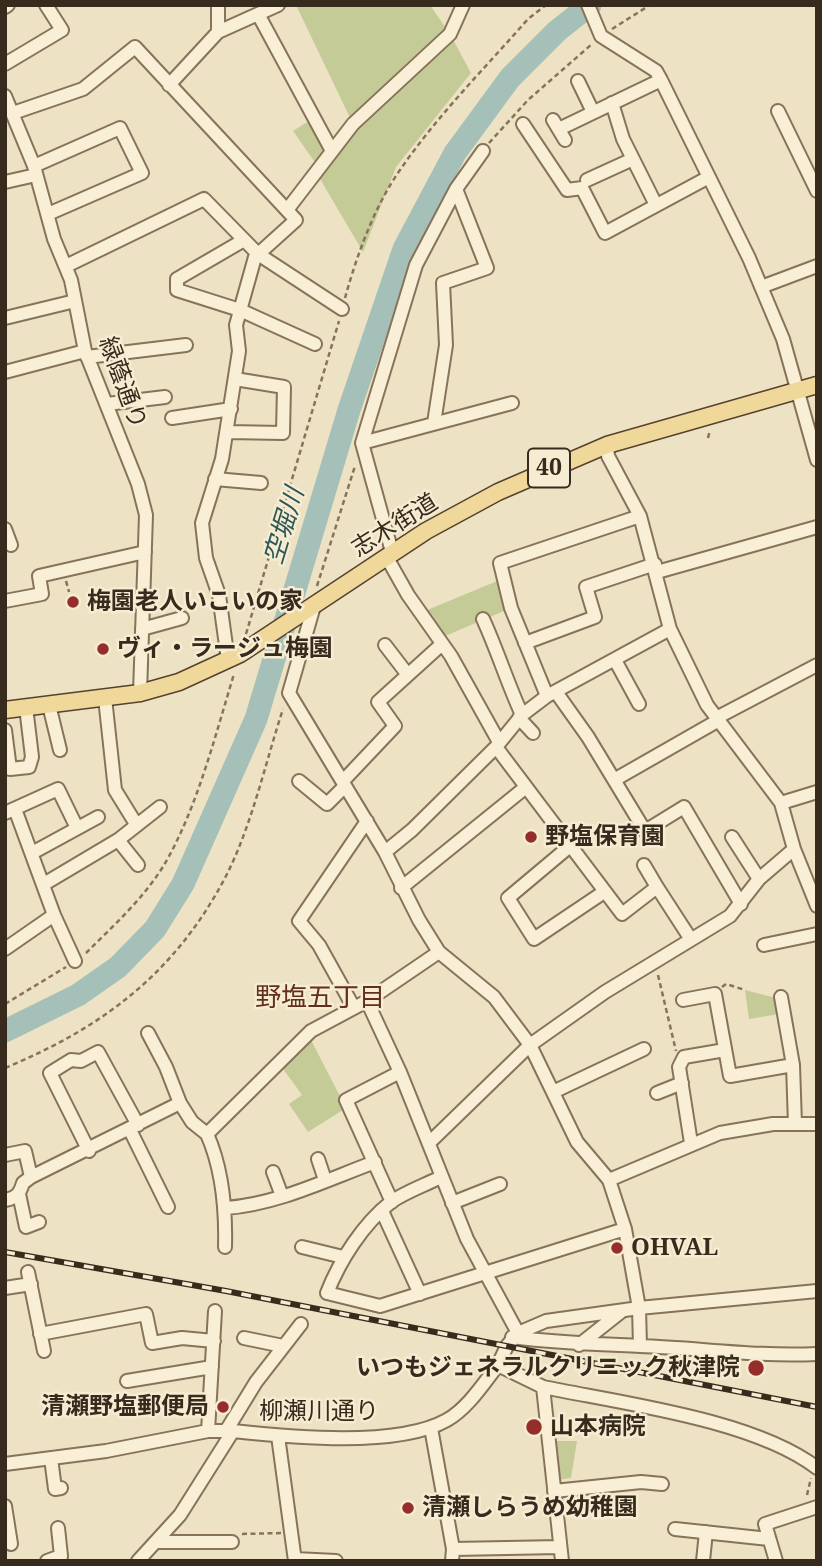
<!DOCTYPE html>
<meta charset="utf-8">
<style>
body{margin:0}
#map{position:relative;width:822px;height:1566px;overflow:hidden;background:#ede2c3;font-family:"Noto Serif",serif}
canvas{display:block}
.frame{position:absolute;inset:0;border:7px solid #372b1e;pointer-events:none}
</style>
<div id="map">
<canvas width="822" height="1566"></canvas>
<div class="frame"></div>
</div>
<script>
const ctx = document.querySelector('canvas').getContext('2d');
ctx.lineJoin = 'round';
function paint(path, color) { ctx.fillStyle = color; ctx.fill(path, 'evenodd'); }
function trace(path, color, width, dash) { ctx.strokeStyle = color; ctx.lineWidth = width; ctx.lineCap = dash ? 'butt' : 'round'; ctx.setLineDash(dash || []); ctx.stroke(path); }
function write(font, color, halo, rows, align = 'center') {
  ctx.font = font + ' "Noto Serif","Noto Sans JP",serif'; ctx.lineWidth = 5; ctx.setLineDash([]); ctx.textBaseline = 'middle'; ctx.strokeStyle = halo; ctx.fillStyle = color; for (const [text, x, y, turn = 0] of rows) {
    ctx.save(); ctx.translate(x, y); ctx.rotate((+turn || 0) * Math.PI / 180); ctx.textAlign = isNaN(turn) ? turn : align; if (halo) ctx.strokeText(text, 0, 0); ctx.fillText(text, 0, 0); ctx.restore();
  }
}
const green = new Path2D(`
 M296,5H430L450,34L471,73L396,167L363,252L316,172L319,168L293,131L312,119L332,151L353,124Z
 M502,579L511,608L438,639L420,613Z
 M745,990L776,998L779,1014L749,1019Z
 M310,1038L346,1108L308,1132L289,1104L302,1095L281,1066Z
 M552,1441H577L571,1478L557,1480Z`);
const river = new Path2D(`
 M5,1031L78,995L118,967L155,929L183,884L256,719L349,410L404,249L455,153L510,78L557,31L590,5`);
const path = new Path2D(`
 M612,29L650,5
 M489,143L528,100L592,44
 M345,298C357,255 374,207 400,170C437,116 485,68 528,19L546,5
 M708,438L710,430
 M66,581L69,592
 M317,586L355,466
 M246,634L339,321
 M86,953C113,926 144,898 164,865C197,809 215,736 234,674
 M658,975L676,1051
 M722,987L726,984L745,990
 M5,1004L66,967
 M5,1068C104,1027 176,972 226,876C252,825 265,764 283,709
 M807,1495L811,1478
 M242,1534L281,1533`);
const minor = new Path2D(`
 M588,5L601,36L656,71L661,80L749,258L783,339L817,460
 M5,7L8,5
 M258,14L332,151
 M218,32L278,5
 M5,64L62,30L46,5
 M578,81L593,112
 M169,85L218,32V5
 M5,96L34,166L54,239L71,280L85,351L138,484L146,515L140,693
 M612,103L623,139L656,205
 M778,111L817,191
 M13,113L83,89L135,47L296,220L255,257L236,325L239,351L222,459L202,523L206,558L219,595L228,660
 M553,120L565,140
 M523,124L567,190L582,188L605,233L709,177
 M559,129L661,80
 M34,166L120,128L142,173L48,214
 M587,180L633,159
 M5,182L36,175
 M287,210L353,124L450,34L463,5
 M244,240L177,279V290L240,310L315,344
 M66,266L204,199L258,254L342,309
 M761,287L817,266
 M5,318L75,301
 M87,357L186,345
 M5,372L85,351
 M107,404L165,397
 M172,418L231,409
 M434,423L446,345L443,283L487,268L456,189
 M228,432L283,433L284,387L235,379
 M362,443L512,403
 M607,445L608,456L640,516L670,629L707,705L781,803L794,849L817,906
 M215,479L261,483
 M5,529L11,545
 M392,552L362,443L416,265L456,189L483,151
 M386,556L408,595L451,656L499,742
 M657,572L817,527
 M5,601L42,594L39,576L145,552
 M314,606L289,693L385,852L419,920L439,952L494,997L530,1045L577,1142L609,1180L625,1229L639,1308L546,1321L518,1333
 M483,619C498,652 507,682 522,715
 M142,629L182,618
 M525,643L595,617L586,587L655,564
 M385,645L408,675
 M615,660L639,704
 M556,692L588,737L645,831L684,807L741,904
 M547,696L511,608L500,563L640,516
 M105,698L115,790L136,824
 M49,705L60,750
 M718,717L817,665
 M519,718L533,733
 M5,730L10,769L29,767L32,757L26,707
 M496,747L622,914L657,887L690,938
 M614,780L719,720
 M299,781L327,804L345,786
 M343,781L395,726L378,702L442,644
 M781,803L817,792
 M15,809L54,915L75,961
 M5,813L58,789L77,828
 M732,837L759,879
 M118,840L138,865
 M570,846L508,898L534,939L604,892
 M385,852L412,830L496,747L522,715L547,696L670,629
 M32,853L98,817
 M644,865L657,887
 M44,884L118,840L160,807
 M401,888L526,787
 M764,945L817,934
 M5,949L54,915
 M781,997L793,1065L795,1124
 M683,1000L715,994L730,1076L793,1065
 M367,1001L400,1072L467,1239L518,1333L507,1346L498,1365L543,1387L562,1561
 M354,1008L319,945L299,921L367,821
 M148,1033L166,1067L180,1103
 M553,1092L644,1049
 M657,1093L682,1083
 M130,1130L168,1207
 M429,1143L530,1045L605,992L730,916L759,879L794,849
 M691,1143L679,1067L684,1057L725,1050
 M89,1151L50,1073L71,1060L81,1061L98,1052L138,1125
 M5,1155L25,1151L31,1177
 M318,1159L325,1180
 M273,1172L282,1196
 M441,1177C425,1185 405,1192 391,1202C363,1224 340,1260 327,1293L380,1306L625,1229
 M609,1180L720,1133L773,1124H817
 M19,1194L26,1227L39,1222
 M5,1200C17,1198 20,1193 23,1183L31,1177L180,1103L192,1122L207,1134
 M392,1202L346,1100L400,1072
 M452,1203L500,1184
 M226,1208C278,1204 326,1180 375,1162
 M382,1211L420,1294
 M225,1247C226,1209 223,1170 207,1134L311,1031L367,1001L439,952
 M302,1247L343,1257
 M28,1272L44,1351
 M5,1288L31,1284
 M40,1334L146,1314L152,1343L182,1338L214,1341
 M512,1337C556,1343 597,1344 640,1346C699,1348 758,1357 817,1354
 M244,1338L283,1346
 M579,1345L622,1311
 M640,1346L639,1308L817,1291
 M127,1381L212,1367
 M543,1387C621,1403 755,1420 817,1468
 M431,1428L453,1549
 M208,1431L215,1311
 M226,1431L256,1382L301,1324
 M278,1436L295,1561
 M51,1458L55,1489L61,1488
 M5,1464L106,1451L208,1431H233
 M554,1491L641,1482L662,1484
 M5,1506L11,1544
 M675,1529L769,1539
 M157,1542H232
 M295,1559L336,1561
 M47,1561L61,1556L58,1528
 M138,1561L180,1515L233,1431C290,1437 397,1448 447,1420C468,1408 483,1384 498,1365
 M452,1561L453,1549L560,1547
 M703,1561L706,1532
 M776,1561L765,1524L817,1507`);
const major = new Path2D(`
 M5,710L140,693L179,682L240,654L426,531L498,492L607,445L817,385`);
const rail = new Path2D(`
 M5,1252L226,1291L817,1407`);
const markers = [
 [73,602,7,"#952d2b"],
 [103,649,7,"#952d2b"],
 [531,837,7,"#952d2b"],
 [617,1248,7,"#952d2b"],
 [756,1368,9,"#952d2b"],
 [223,1407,7,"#952d2b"],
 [534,1427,9,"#952d2b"],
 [408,1508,7,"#952d2b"]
];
const shields = [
 [549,468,42]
];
const shieldNames = [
 ["40",549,468]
];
const streetNames = [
 ["緑蔭通り",122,383,70],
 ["志木街道",395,526,-32],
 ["柳瀬川通り",319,1412]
];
const poiNames = [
 ["梅園老人いこいの家",87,602],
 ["ヴィ・ラージュ梅園",117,649],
 ["野塩保育園",545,837],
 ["OHVAL",631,1248],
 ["いつもジェネラルクリニック秋津院",740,1368,"right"],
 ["清瀬野塩郵便局",209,1407,"right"],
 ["山本病院",550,1427],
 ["清瀬しらうめ幼稚園",422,1508]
];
const waterNames = [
 ["空堀川",285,526,-73]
];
const neighbourhoodNames = [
 ["野塩五丁目",320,999]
];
paint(green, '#c4cb97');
trace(river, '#a5c0b9', 23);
trace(minor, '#87735a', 16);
trace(major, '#55412e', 19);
trace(path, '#87735a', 2.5, [5, 3.5]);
trace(minor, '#f8efd6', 12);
trace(major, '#f0d89b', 16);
trace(rail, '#372b1e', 6);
trace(rail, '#f5ecd2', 3.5, [10]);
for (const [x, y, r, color] of markers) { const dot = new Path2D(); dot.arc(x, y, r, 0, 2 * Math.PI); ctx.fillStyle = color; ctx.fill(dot); trace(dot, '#f5ecd2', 2.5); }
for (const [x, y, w] of shields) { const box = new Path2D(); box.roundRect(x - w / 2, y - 19.5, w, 39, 5); ctx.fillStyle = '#f5ecd2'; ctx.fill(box); trace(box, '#372b1e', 2); }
write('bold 23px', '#372b1e', null, shieldNames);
write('24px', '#372b1e', '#f5ecd2', streetNames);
write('bold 24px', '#372b1e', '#f5ecd2', poiNames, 'left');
write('italic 26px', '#2d5755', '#f5ecd2', waterNames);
write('26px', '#632e1e', '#f5ecd2', neighbourhoodNames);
</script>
